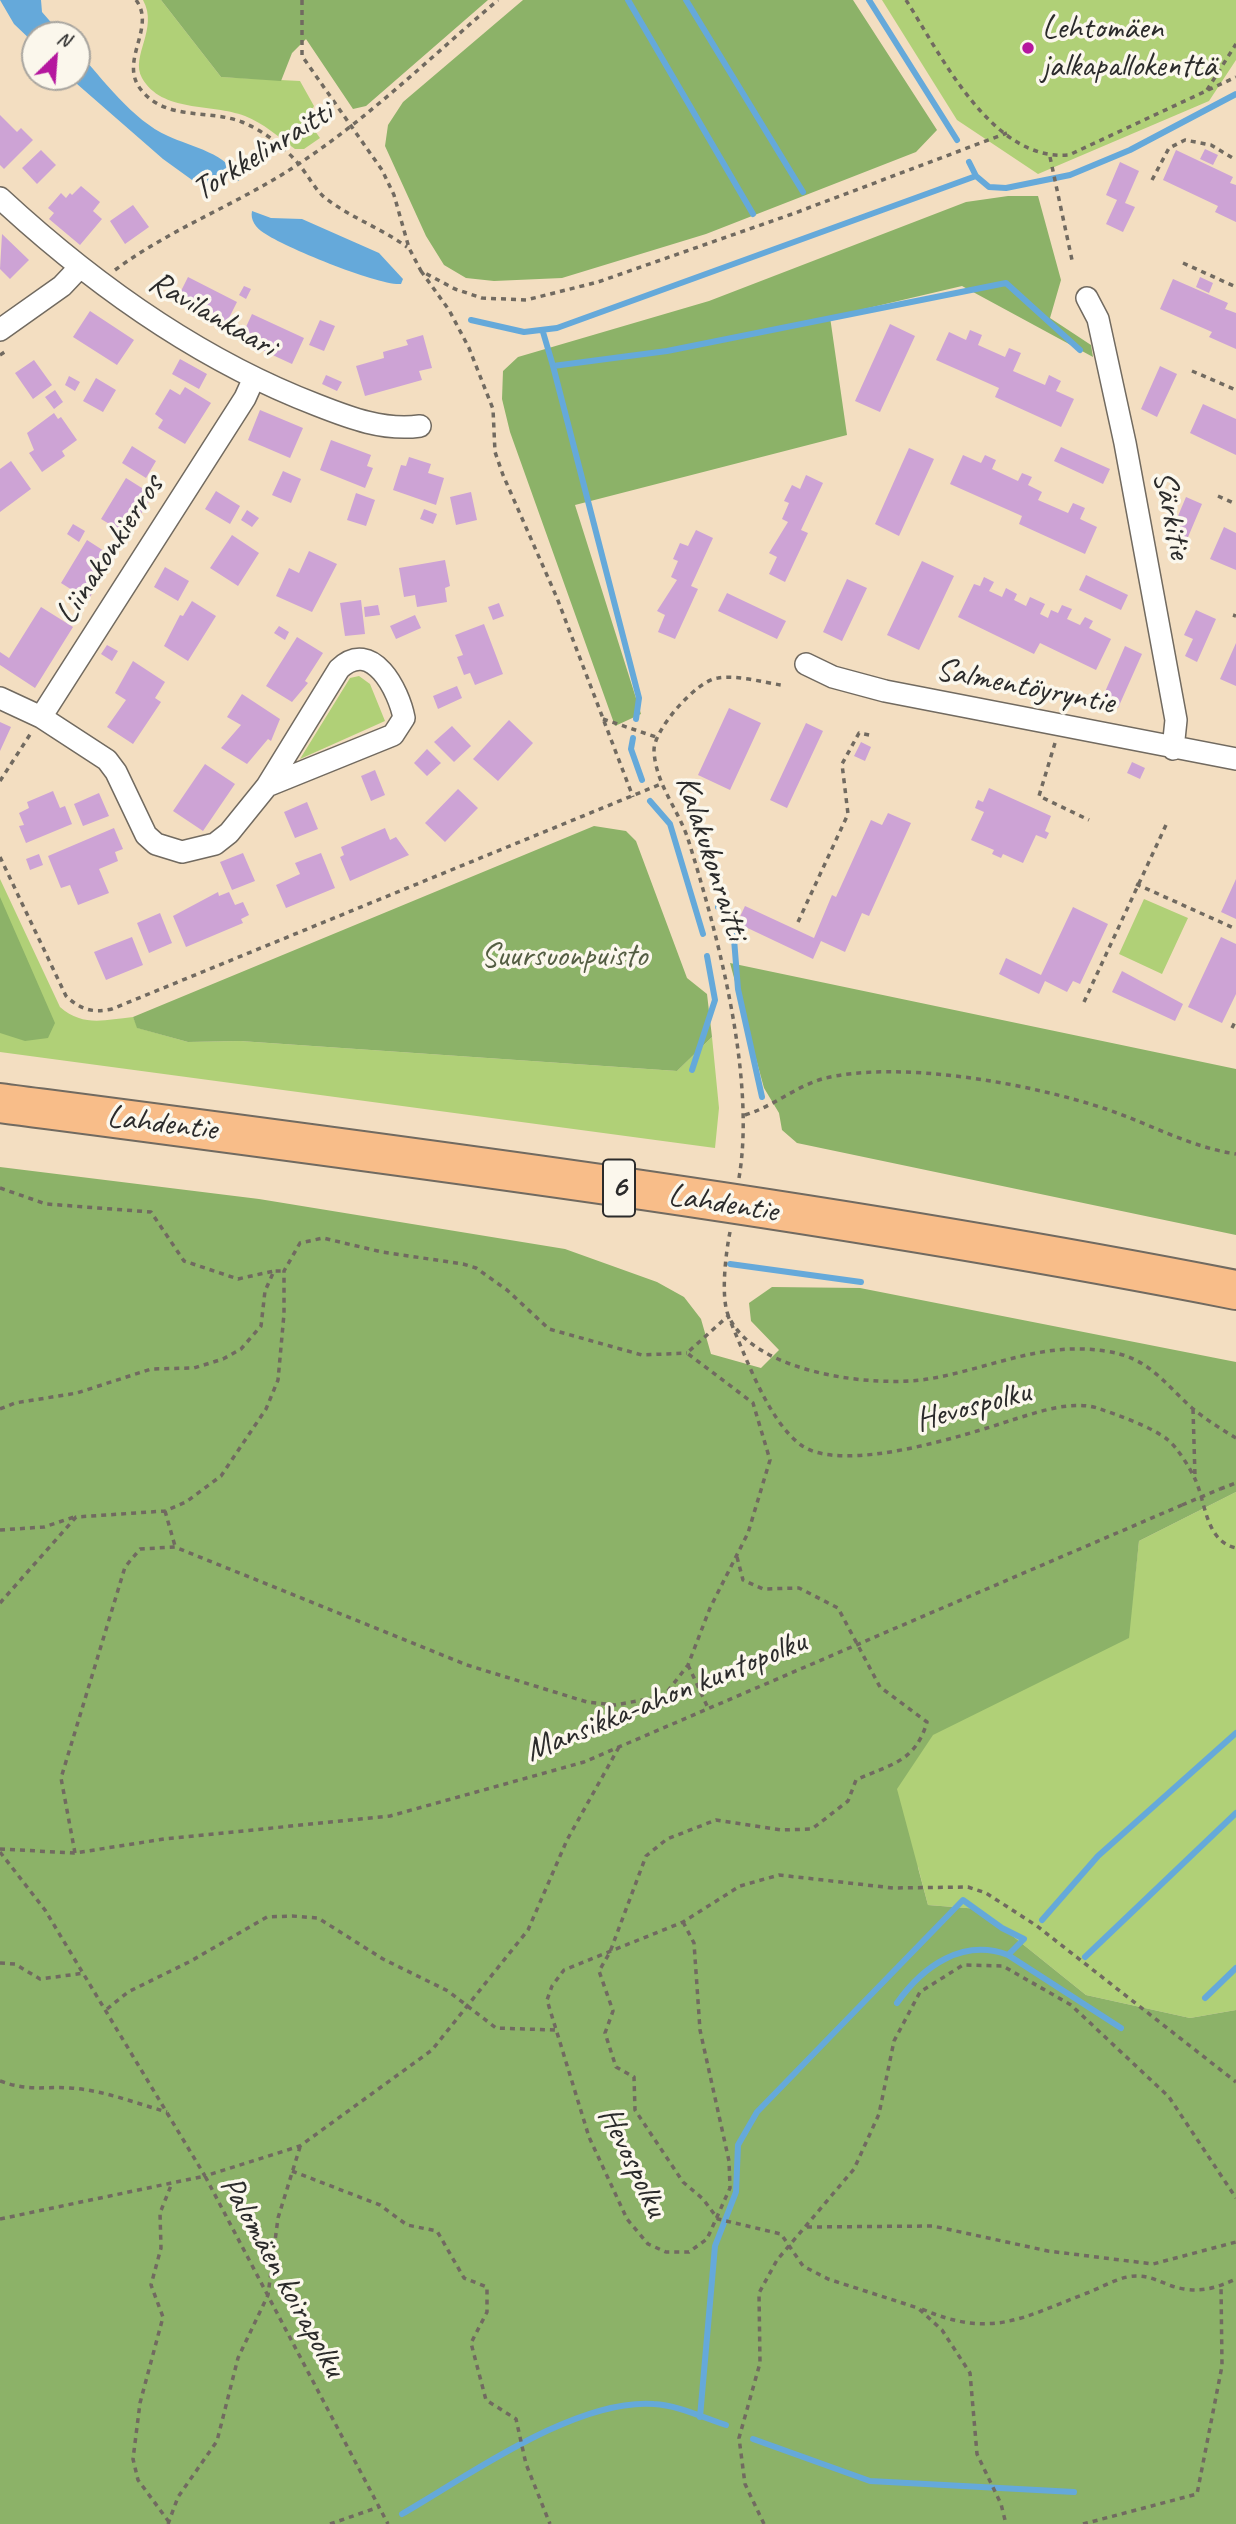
<!DOCTYPE html>
<meta charset="utf-8">
<style>
body{margin:0}
#map{position:relative;width:1236px;height:2524px;overflow:hidden;background:#f3dec1;font-family:Caveat,sans-serif}
canvas{display:block}
.north{position:absolute;left:21px;top:21px;width:70px;height:70px;box-sizing:border-box;background:#fbf7ec;border:2px solid #a8a59f;border-radius:50%;rotate:25deg;font-size:19px;font-weight:700;line-height:28px;text-align:center;color:#2b2b2b}
.north::after{content:'';display:block;margin:auto;width:24px;height:32px;background:#b5179e;clip-path:polygon(50% 0,100% 100%,50% 72%,0 100%)}
</style>
<div id="map">
<canvas width="1236" height="2524"></canvas>
<div class="north">N</div>
</div>
<script>
const ctx = document.querySelector('canvas').getContext('2d');
ctx.lineJoin = 'round';
function paint(path, color) { ctx.fillStyle = color; ctx.fill(path, 'evenodd'); }
function trace(path, color, width, dash) { ctx.strokeStyle = color; ctx.lineWidth = width; ctx.lineCap = dash ? 'butt' : 'round'; ctx.setLineDash(dash || []); ctx.stroke(path); }
function write(font, color, halo, rows, align = 'center') {
  ctx.font = font + ' Caveat,sans-serif'; ctx.lineWidth = 7; ctx.setLineDash([]); ctx.textBaseline = 'middle'; ctx.strokeStyle = halo; ctx.fillStyle = color; for (const [text, x, y, turn = 0] of rows) {
    ctx.save(); ctx.translate(x, y); ctx.rotate((+turn || 0) * Math.PI / 180); ctx.textAlign = isNaN(turn) ? turn : align; if (halo) ctx.strokeText(text, 0, 0); ctx.fillText(text, 0, 0); ctx.restore();
  }
}
const green = new Path2D(`
 M143,0H161L221,77L300,81L314,106L307,120L320,138L304,149H295C279,137 263,123 245,116C211,103 162,113 142,78C130,56 159,29 143,0Z
 M882,0H1236V60L1209,101L1038,174L957,120Z
 M359,676L370,684L385,721L300,759L350,678Z
 M0,879L60,1007C83,1027 104,1020 133,1017L138,1028L188,1042L240,1041L677,1071L712,1037L719,1108L715,1148L0,1052Z
 M1144,899L1188,918L1162,974L1119,954Z
 M1236,1492V2010L1190,2018L1086,1995L979,1909L928,1905L918,1867L895,1861L886,1721L1128,1638L1139,1541Z`);
const forest = new Path2D(`
 M161,0H488L366,106L353,109L306,39L292,53L281,81L221,77Z
 M523,0H853L937,130L916,152L706,234L562,278L494,281L466,278L444,265L426,236L385,146L388,125L403,102Z
 M1008,196H1038L1061,280L1050,318L1091,345L1093,357L962,286L830,317L847,435L575,505L641,714L615,726L510,432L502,399L503,371L518,357L709,301L966,202Z
 M594,826L626,831L636,841L687,978L707,994L712,1037L677,1071L240,1041L188,1042L137,1028L133,1017Z
 M0,897L55,1023L48,1038L25,1041L0,1033Z
 M730,963L1236,1069V1235L797,1143L782,1130L779,1113L764,1088Z
 M0,1167L259,1199L565,1249L657,1282L684,1297L701,1319L711,1354L761,1368L779,1350L751,1321L749,1303L772,1287L860,1288L1236,1362V1492L1139,1541L1129,1638L933,1735L897,1789L928,1905L979,1909L1086,1995L1190,2018L1236,2010V2524H0Z`);
const water = new Path2D(`
 M41,0L42,12L62,35H35V44L14,24L0,0Z
 M77,51C103,79 132,120 168,136C191,147 229,153 239,181L228,178L208,187L199,185L163,159L69,77H77Z
 M252,211L271,218L302,219L379,253L403,279L401,284C379,286 284,247 264,233C256,228 250,220 252,211Z`);
const stream = new Path2D(`
 M628,0L753,214
 M686,0L803,192
 M869,0L957,140
 M969,162L976,176L989,187L1006,188L1070,175L1130,150L1236,94
 M471,320L524,332L557,328L976,176
 M543,332L553,366L667,351L1006,283L1080,350
 M553,366L639,698L636,719
 M633,738L631,749L642,780
 M650,801L670,824L703,934
 M718,907L727,908L732,914L738,989L762,1097
 M692,1070L715,1000L707,956
 M730,1264L861,1282
 M1042,1920L1098,1856L1236,1733
 M1008,1955L1121,2028
 M1085,1957L1236,1813
 M1205,1998L1236,1968
 M700,2417L715,2246L736,2192L738,2145L757,2112L963,1900L1002,1928L1024,1939L1008,1955C963,1938 923,1966 897,2003
 M753,2439L870,2481L1074,2492
 M402,2514C468,2476 576,2398 654,2404C677,2405 704,2418 726,2425`);
const building = new Path2D(`
 M0,115L17,132L21,128L33,140L4,169L0,165Z
 M1205,149L1218,155L1213,165L1200,159Z
 M41,150L56,165L37,184L22,168Z
 M1176,150L1233,177L1230,183L1236,185V222L1215,212L1218,206L1163,180Z
 M1120,162L1139,171L1125,203L1135,207L1123,232L1106,224L1117,200L1106,195Z
 M81,186L100,202L93,211L102,219L80,245L49,219L54,213L48,208L61,193L66,198L70,193L72,195Z
 M133,205L149,227L125,244L110,221Z
 M2,234L29,260L10,279L0,269Z
 M188,277L237,302L224,328L175,303Z
 M1200,277L1213,283L1209,293L1196,287Z
 M1173,279L1228,303L1225,309L1236,313V349L1209,337L1212,332L1160,309Z
 M244,286L251,289L246,299L239,295Z
 M90,311L134,340L117,365L73,337Z
 M252,314L304,338L292,364L240,340Z
 M320,320L335,326L324,351L309,345Z
 M890,324L915,336L880,412L855,401Z
 M970,330L982,335L978,345L1005,357L1009,348L1021,353L1013,371L1045,385L1049,375L1061,381L1056,391L1074,399L1061,427L995,397L999,388L936,360L949,332L966,340Z
 M423,335L432,368L419,371L422,380L365,396L356,366L384,358L383,352L408,345L406,340Z
 M180,359L207,374L199,389L172,374Z
 M34,360L52,385L33,399L15,373Z
 M1160,366L1177,374L1157,417L1141,409Z
 M326,375L342,382L337,391L322,384Z
 M69,376L80,382L75,391L65,385Z
 M96,378L116,390L103,412L83,401Z
 M185,387L211,403L185,444L158,428L163,420L155,414L170,389L180,395Z
 M55,390L63,402L54,409L45,397Z
 M1203,404L1236,419V455L1190,433Z
 M260,410L303,428L290,458L248,440Z
 M54,413L58,419L61,417L77,440L62,451L65,456L42,472L29,453L34,450L27,433Z
 M331,440L371,455L367,466L373,468L365,488L320,470Z
 M132,446L156,461L146,478L122,463Z
 M1061,447L1110,469L1103,484L1054,461Z
 M909,448L934,459L899,536L875,524Z
 M963,455L981,463L985,455L996,460L992,469L1018,481L1022,473L1032,477L1028,485L1042,492L1038,500L1068,513L1073,503L1085,508L1080,519L1097,527L1085,554L1019,524L1022,516L950,484Z
 M409,457L431,464L428,473L444,478L436,505L393,490L401,465L406,466Z
 M11,461L31,489L0,512V469Z
 M283,471L301,479L291,503L272,495Z
 M806,475L823,483L801,530L808,533L785,582L769,574L777,557L769,553L788,522L782,519L789,503L784,501L792,485L800,489Z
 M126,478L153,495L128,535L101,519Z
 M216,491L240,506L230,524L205,509Z
 M471,492L477,520L456,525L450,497Z
 M356,493L375,500L366,526L347,520Z
 M1186,497L1202,504L1183,549L1167,542Z
 M424,509L437,514L433,524L420,519Z
 M247,510L259,518L252,527L241,520Z
 M73,524L85,531L79,542L67,534Z
 M1224,527L1236,533V570L1210,559Z
 M696,530L713,538L691,586L698,589L675,639L658,632L665,615L657,611L677,580L671,577L678,561L673,559L680,543L688,546Z
 M232,535L259,553L238,586L210,568Z
 M87,540L115,558L88,600L61,583Z
 M309,551L337,564L312,612L276,596L289,568L299,573Z
 M445,560L450,586L445,588L447,602L417,607L415,595L404,597L399,568Z
 M922,561L954,576L919,650L887,635Z
 M165,567L189,581L178,601L154,587Z
 M1086,575L1128,595L1121,610L1079,590Z
 M984,577L994,582L989,591L1002,597L1006,588L1017,594L1014,600L1026,606L1030,597L1045,604L1040,614L1048,618L1051,610L1058,613L1062,605L1072,609L1067,619L1080,625L1085,617L1093,621L1089,628L1111,639L1096,670L1040,643L1034,654L958,617L974,584L980,586Z
 M847,579L867,588L842,641L823,632Z
 M727,593L786,621L777,639L718,611Z
 M361,600L365,634L345,636L340,603Z
 M192,601L216,616L188,661L164,646L180,615L183,616Z
 M499,603L504,616L493,620L488,607Z
 M378,605L380,615L365,617L364,607Z
 M41,607L73,627L35,688L0,665V652L9,658Z
 M1196,610L1216,619L1197,662L1185,656L1193,639L1184,635Z
 M415,615L421,628L396,639L390,626Z
 M484,624L503,674L475,685L470,673L464,675L457,657L463,655L455,635Z
 M279,626L289,632L285,640L274,633Z
 M297,637L323,653L305,681L308,683L292,702L266,686Z
 M1236,643V686L1220,679Z
 M107,645L118,651L112,661L101,654Z
 M1125,646L1142,654L1118,708L1101,701Z
 M133,661L165,682L155,698L161,702L133,744L107,727L126,700L115,693Z
 M457,686L462,698L438,709L433,696Z
 M242,694L280,719L271,741L268,739L247,764L221,748L241,725L227,717Z
 M729,708L761,723L730,790L698,775Z
 M509,720L533,743L498,781L473,759Z
 M0,722L11,727L0,751Z
 M806,723L823,731L787,808L770,800Z
 M452,726L471,746L454,762L434,742Z
 M861,742L871,747L865,761L854,756Z
 M427,749L441,763L427,776L414,763Z
 M1132,762L1145,768L1140,779L1127,773Z
 M205,764L235,784L203,831L173,811Z
 M375,770L385,795L371,801L361,776Z
 M989,788L1051,816L1045,831L1049,833L1046,839L1036,835L1023,863L1003,854L1001,858L992,854L994,850L971,840L984,812L975,808L978,800L983,802Z
 M458,789L478,808L445,842L425,823Z
 M53,791L60,808L65,806L72,824L26,843L19,826L24,825L19,813L29,808L27,802Z
 M99,793L109,816L83,826L74,804Z
 M307,802L318,829L295,838L284,812Z
 M888,813L911,823L869,916L862,913L845,952L821,941L813,959L737,923L745,906L814,938L832,895L836,897L871,820L882,825Z
 M114,828L123,849L115,852L118,861L99,869L109,893L78,905L70,885L61,888L48,856Z
 M385,828L390,840L396,837L409,855L350,881L340,857L344,855L341,847Z
 M243,853L255,881L232,890L220,862Z
 M321,853L335,888L286,908L276,885L300,874L295,863Z
 M39,854L43,865L30,870L26,859Z
 M1236,879V919L1221,912Z
 M218,892L219,896L229,892L235,905L243,902L249,915L241,919L243,923L186,947L173,916Z
 M1073,907L1108,924L1080,984L1073,981L1067,992L1045,981L1039,994L999,974L1006,958L1041,975Z
 M160,913L172,943L149,953L137,923Z
 M132,937L143,965L106,980L94,952Z
 M1221,937L1236,944V994L1222,1023L1188,1007Z
 M1122,971L1183,1004L1175,1021L1112,992Z`);
const path = new Path2D(`
 M136,0C157,28 117,62 142,91C167,121 209,109 242,122C264,131 286,148 301,167C309,177 315,189 324,197C349,217 381,228 407,247
 M302,0V56L382,170L394,195L409,248L421,271L455,289L482,298L526,300L598,282L795,213L1007,133
 M906,0C941,55 992,162 1069,155L1236,77
 M1207,90L1236,44
 M1050,157L1072,260
 M1152,180L1169,148L1185,140L1211,145L1236,160
 M1183,263L1236,287
 M115,270C173,227 241,203 300,163C371,116 433,55 498,0
 M421,271L449,310L469,348L493,409L495,452L503,475L557,598L633,797
 M0,355L8,350
 M1192,371L1236,390
 M1218,496L1236,504
 M1233,615L1236,616
 M603,719L656,737
 M1055,743L1039,796L1089,820
 M0,781L31,733
 M0,857L66,996C81,1010 92,1013 112,1009L661,784
 M1136,884L1236,929
 M798,922L848,814L842,764L859,733L874,736
 M1084,1002L1166,825
 M1232,1028L1236,1020
 M745,1115C772,1107 795,1087 822,1079C897,1059 1032,1084 1106,1109C1150,1124 1190,1147 1236,1154
 M739,1178C756,1078 718,935 688,839C678,809 655,783 654,750C654,729 697,680 718,678C737,675 762,682 781,685
 M0,1188L46,1204L151,1212L184,1261L238,1279L274,1271
 M730,1232C726,1251 720,1299 729,1317C755,1373 874,1388 928,1379C989,1369 1042,1341 1105,1351C1148,1357 1162,1381 1192,1408C1205,1419 1221,1429 1236,1438
 M0,1409L15,1403L77,1393L151,1369L194,1368L223,1359L241,1349L261,1326L265,1291L274,1271H284
 M1193,1409L1195,1476
 M1220,1489L1236,1483
 M165,1511L175,1546
 M0,1530L44,1527L74,1517
 M737,1557L743,1580L763,1589L799,1588L838,1608L880,1687L927,1722C915,1763 890,1764 856,1780L848,1801L812,1829L781,1830L716,1820L667,1839L646,1856L610,1952L599,1971L613,2011L605,2033L616,2067L634,2077L635,2110L683,2182L703,2199L718,2219L781,2234L803,2266L828,2279L918,2308L942,2330L970,2373L977,2454L1001,2504L1006,2524
 M0,1603L76,1517L165,1511L186,1502L221,1476L266,1409L278,1380L284,1314V1271L300,1243L323,1238L382,1252L463,1264L476,1268L507,1290L549,1329L642,1355L687,1353
 M688,1665L708,1708
 M0,1849L75,1853L164,1839L390,1816L584,1762L1182,1505
 M0,1852L45,1910L205,2176L300,2146L432,2050L528,1930L567,1840L619,1747
 M75,1853L61,1778L125,1567L140,1549L175,1547L467,1665L587,1702L615,1705L664,1696L688,1665L710,1608L748,1533L770,1460L753,1403L687,1353L728,1316C745,1354 767,1420 801,1445C842,1475 966,1435 1012,1420C1038,1412 1074,1399 1100,1409C1118,1415 1154,1428 1168,1440C1177,1447 1190,1468 1195,1479C1206,1502 1205,1541 1236,1548
 M683,1922L694,1943L700,2030L729,2161L730,2188L707,2239L689,2252H666L648,2244L627,2219L589,2137L547,2000L552,1986L564,1970L683,1922L740,1886L779,1875L893,1888L968,1887L986,1893L1037,1926L1236,2082
 M0,1963L15,1964L40,1979L85,1973
 M107,2009L128,1992L191,1961L267,1917L292,1916L318,1918L383,1959L448,1991L496,2028L556,2030
 M0,2081C31,2092 42,2086 70,2088C103,2090 135,2103 167,2112
 M292,2171L380,2205L407,2225L437,2231L464,2278L487,2287V2312L471,2343L486,2400L516,2419L526,2464L550,2524
 M0,2219L205,2176L388,2524
 M807,2227L933,2226L1048,2251L1153,2264L1236,2242
 M922,2309C991,2339 1022,2318 1087,2293C1100,2288 1114,2280 1127,2277C1151,2272 1163,2286 1184,2289C1204,2292 1218,2287 1236,2279
 M169,2522L138,2480L133,2459L140,2403L163,2317L151,2285L161,2248L160,2213L172,2183
 M168,2524L178,2497L217,2441L238,2358L268,2295L278,2218L300,2147
 M330,2524L379,2507
 M764,2524L745,2484L739,2438L760,2363L759,2293L777,2260L854,2169L879,2114L894,2041L920,1992L963,1965L1003,1966L1071,2005L1169,2097L1236,2198
 M1083,2524L1197,2494L1222,2366L1221,2285`);
const street = new Path2D(`
 M0,198C93,284 197,359 317,405C350,418 384,431 420,426
 M1087,298L1098,319L1125,443L1176,720L1173,749
 M0,330L62,286L79,268
 M806,664L833,677L885,691L1236,759
 M0,698L41,717L107,760L116,772L146,835L156,844L182,852L215,844L229,833L267,786L393,735L404,718C399,691 372,637 339,669L267,786
 M41,717L245,398L254,378`);
const highway = new Path2D(`
 M0,1103C413,1157 827,1210 1236,1290`);
const pathBridge = new Path2D(`
 M1182,1505L1220,1489`);
const markers = [
 [1028,48,7,"#b5179e"]
];
const shields = [
 [619,1188,32]
];
const shieldNames = [
 ["6",619,1188]
];
const poiNames = [
 ["Lehtomäen",1042,29],
 ["jalkapallokenttä",1042,67]
];
const streetNames = [
 ["Torkkelinraitti",263,152,-32],
 ["Ravilankaari",212,315,30],
 ["Särkitie",1171,515,79],
 ["Liinakonkierros",110,550,-57],
 ["Salmentöyryntie",1025,687,11],
 ["Kalakukonraitti",711,858,72],
 ["Lahdentie",162,1124,7],
 ["Lahdentie",723,1204,9],
 ["Hevospolku",973,1407,-15],
 ["Mansikka-ahon kuntopolku",666,1697,-22],
 ["Hevospolku",632,2162,64],
 ["Palomäen koirapolku",282,2277,61]
];
const parkNames = [
 ["Suursuonpuisto",564,957]
];
paint(green, '#b0d077');
paint(forest, '#8cb268');
paint(water, '#65a9da');
trace(stream, '#65a9da', 6);
paint(building, '#cda3d5');
trace(street, '#716a60', 24);
trace(highway, '#716a60', 42);
trace(path, '#716a60', 3.5, [5, 5]);
trace(street, '#fff', 21);
trace(highway, '#f8bd89', 38);
trace(pathBridge, '#716a60', 3.5, [5, 5]);
for (const [x, y, r, color] of markers) { const dot = new Path2D(); dot.arc(x, y, r, 0, 2 * Math.PI); ctx.fillStyle = color; ctx.fill(dot); trace(dot, '#fbf7ec', 2.5); }
for (const [x, y, w] of shields) { const box = new Path2D(); box.roundRect(x - w / 2, y - 28.5, w, 57, 5); ctx.fillStyle = '#fbf7ec'; ctx.fill(box); trace(box, '#2b2b2b', 2); }
write('bold 32px', '#2b2b2b', null, shieldNames);
write('33px', '#2b2b2b', '#fbf7ec', poiNames, 'left');
write('33px', '#2b2b2b', '#fbf7ec', streetNames);
write('33px', '#535d42', '#fbf7ec', parkNames);
</script>
